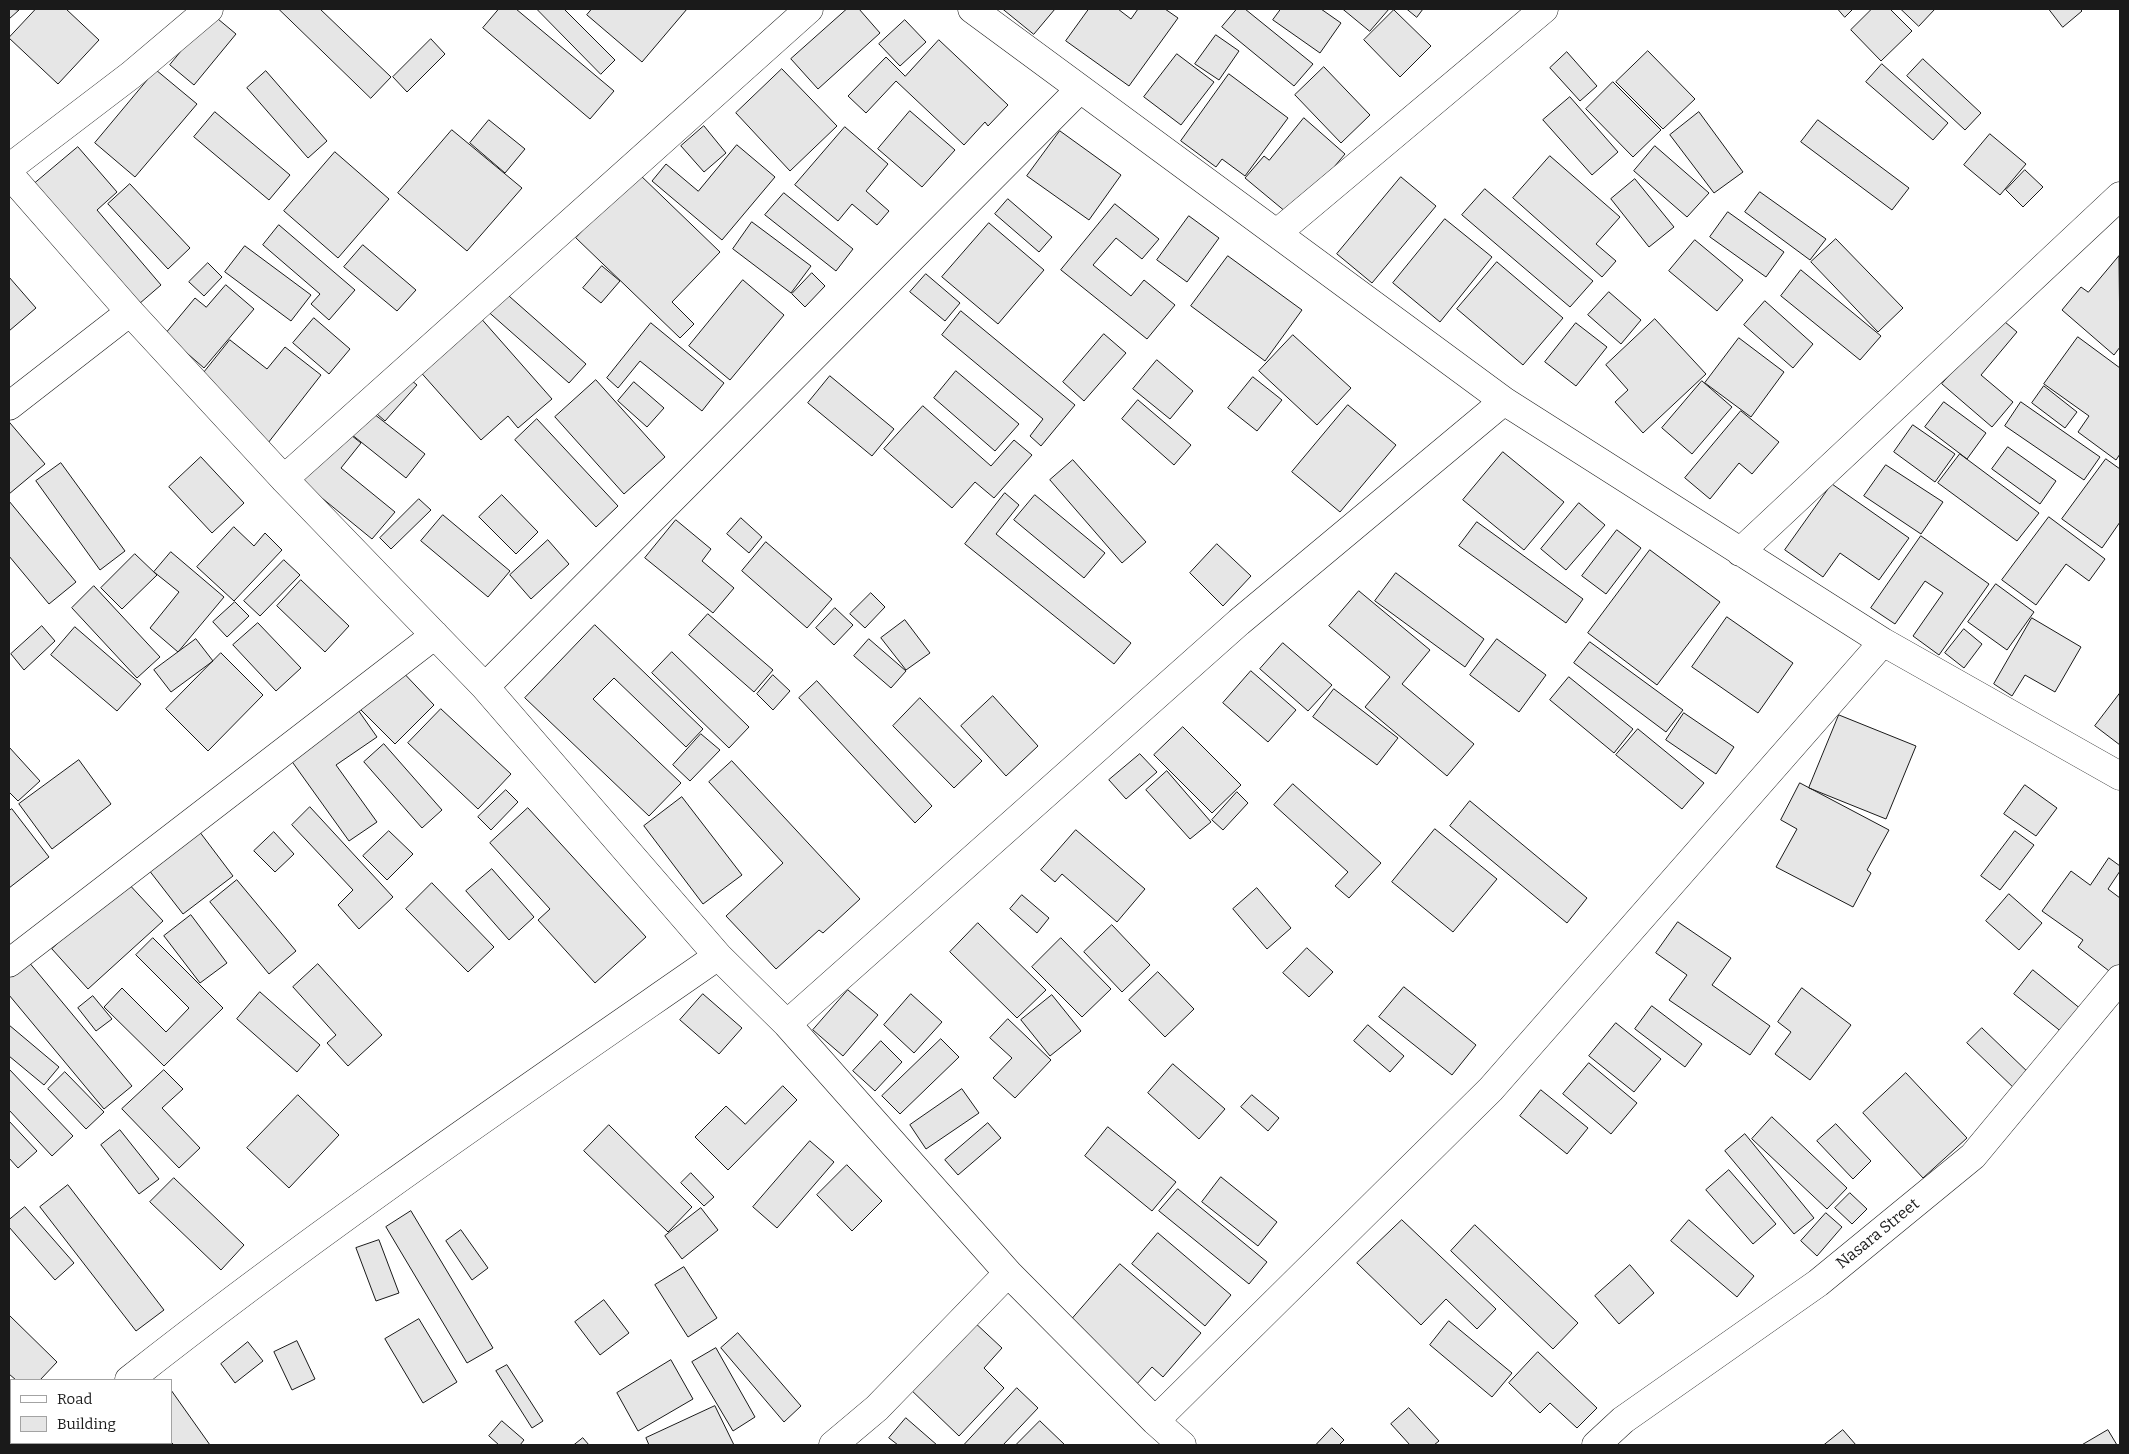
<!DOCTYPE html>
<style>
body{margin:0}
#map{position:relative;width:2129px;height:1454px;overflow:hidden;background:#fff;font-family:Bitter,serif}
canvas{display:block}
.frame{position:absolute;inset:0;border:10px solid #1a1a1a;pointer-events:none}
.legend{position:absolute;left:10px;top:1379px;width:162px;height:65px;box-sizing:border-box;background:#fff;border:1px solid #a3a3a3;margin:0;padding:6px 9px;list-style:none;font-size:15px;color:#1a1a1a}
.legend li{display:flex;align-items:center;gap:10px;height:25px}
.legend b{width:25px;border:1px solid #a3a3a3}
</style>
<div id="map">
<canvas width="2129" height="1454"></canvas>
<div class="frame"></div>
<ul class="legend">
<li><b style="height:6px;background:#fff"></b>Road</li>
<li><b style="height:14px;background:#e6e6e6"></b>Building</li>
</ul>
</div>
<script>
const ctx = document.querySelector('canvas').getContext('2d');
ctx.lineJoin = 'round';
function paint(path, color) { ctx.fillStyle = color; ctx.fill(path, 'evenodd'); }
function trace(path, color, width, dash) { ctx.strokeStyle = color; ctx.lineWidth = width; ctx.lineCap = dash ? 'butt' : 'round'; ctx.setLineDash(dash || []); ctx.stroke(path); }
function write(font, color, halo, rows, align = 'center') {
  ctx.font = font + ' Bitter,serif'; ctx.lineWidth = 4; ctx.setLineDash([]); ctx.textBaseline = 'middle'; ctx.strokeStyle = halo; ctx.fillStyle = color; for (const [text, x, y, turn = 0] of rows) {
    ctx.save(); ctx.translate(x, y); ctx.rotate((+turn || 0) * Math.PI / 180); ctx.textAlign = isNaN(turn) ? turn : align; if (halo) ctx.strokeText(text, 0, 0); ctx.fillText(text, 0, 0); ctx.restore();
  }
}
const building = new Path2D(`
 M9,9L19,10L9,19Z
 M36,9H66L99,40L58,84L9,38Z
 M279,9H320L391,77L371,98Z
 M499,9H516L614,91L590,119L483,28Z
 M537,9H564L615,60L601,74Z
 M592,9H687L642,62L587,15Z
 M847,9H859L880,33L818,89L791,59Z
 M1003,9H1055L1034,34Z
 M1089,9H1118L1131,19L1138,9H1165L1178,18L1129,86L1066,41Z
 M1237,9H1245L1313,64L1294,86L1222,27Z
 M1281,9H1321L1341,23L1320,53L1273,20Z
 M1343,9H1389L1370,31Z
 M1407,9H1423L1417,17Z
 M1838,9H1853L1845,17Z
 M1872,9H1890L1912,31L1881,61L1851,30Z
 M1901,9H1935L1919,26Z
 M2049,9H2080L2082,11L2063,27Z
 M1394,10L1431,46L1400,77L1364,40Z
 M212,14L236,34L194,85L170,65Z
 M905,20L926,42L900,66L879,44Z
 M1216,35L1239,51L1219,80L1195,64Z
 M431,39L445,54L407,92L393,77Z
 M939,40L1008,105L988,126L985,122L964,145L896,81L866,113L848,96L886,57L905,76Z
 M1648,51L1695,99L1663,129L1616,82Z
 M1567,52L1597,86L1580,101L1550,68Z
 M1177,54L1214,82L1181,125L1144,97Z
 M1923,59L1981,113L1965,130L1907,76Z
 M1882,64L1948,123L1933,140L1866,82Z
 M1324,67L1370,115L1341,143L1295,95Z
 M782,69L837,126L790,171L736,113Z
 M156,70L197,104L135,177L95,143Z
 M266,71L327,141L308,158L247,88Z
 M1229,74L1288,118L1245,176L1222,159L1216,167L1181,141Z
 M1613,82L1661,130L1633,157L1586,109Z
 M1570,97L1618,152L1592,175L1543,120Z
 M910,111L955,150L922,187L878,149Z
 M215,112L290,175L269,200L194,137Z
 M1699,112L1743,172L1714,193L1670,135Z
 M1304,118L1345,154L1292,217L1245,178L1264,156L1269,160Z
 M489,120L525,149L505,173L470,143Z
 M1818,120L1909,188L1892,210L1801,142Z
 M704,126L726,153L704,172L681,146Z
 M845,127L888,164L866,191L889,211L877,225L852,204L838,221L795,185Z
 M452,130L522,188L467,251L398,193Z
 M1060,131L1121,175L1089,220L1027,176Z
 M1990,134L2026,164L2000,195L1964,165Z
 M737,145L775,177L722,240L652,181L666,164L698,191Z
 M1655,146L1709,193L1687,217L1634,171Z
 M78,147L117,192L97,210L161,285L132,310L28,189Z
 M335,152L389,199L338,258L284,211Z
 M1550,156L1620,217L1596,244L1616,261L1602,277L1513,198Z
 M2025,170L2043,187L2023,207L2006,190Z
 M638,173L720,252L672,302L694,324L680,338L576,238Z
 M1401,177L1436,206L1372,283L1337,254Z
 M1635,179L1674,227L1649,247L1611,199Z
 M130,184L190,248L168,269L108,204Z
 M1485,189L1593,281L1570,307L1462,215Z
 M1760,192L1826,239L1810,260L1745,212Z
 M784,193L853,249L836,271L765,215Z
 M1008,199L1052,237L1039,252L995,214Z
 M1115,204L1159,239L1142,259L1116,238L1093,265L1131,296L1144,280L1175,305L1147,339L1061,270Z
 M1728,212L1784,252L1766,277L1710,237Z
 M1189,216L1219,238L1187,282L1157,260Z
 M1445,219L1492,257L1440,322L1393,283Z
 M752,222L811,266L791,293L733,249Z
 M989,223L1044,270L998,324L942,277Z
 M279,225L355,290L329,320L311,304L320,294L263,245Z
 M1836,239L1903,308L1878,332L1811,262Z
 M1695,240L1743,280L1717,311L1669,271Z
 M363,245L416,290L397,311L344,267Z
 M245,246L311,295L291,321L225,272Z
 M1228,256L1302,310L1265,361L1191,306Z
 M2119,256L2120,347L2114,355L2062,310L2081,287L2088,292Z
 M1497,262L1563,318L1523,365L1457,309Z
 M208,263L222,277L204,296L189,282Z
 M602,266L620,281L601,303L583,288Z
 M1801,270L1881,336L1860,360L1781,296Z
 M812,273L825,286L805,307L792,294Z
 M926,274L960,303L945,321L910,292Z
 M9,277L36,308L9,331Z
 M743,280L784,315L730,380L689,346Z
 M226,285L254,309L204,368L165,334L195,298L206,307Z
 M501,289L586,364L569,383L484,308Z
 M1609,292L1641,320L1621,344L1588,315Z
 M1765,301L1813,344L1793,368L1744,325Z
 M961,311L1075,405L1041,446L1030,436L1043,419L942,335Z
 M478,315L552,399L518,428L508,416L481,440L417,368Z
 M1999,317L2017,332L1981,375L2013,402L1992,427L1942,384Z
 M314,318L350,349L329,374L293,343Z
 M1655,319L1706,374L1643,433L1615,402L1628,390L1606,365Z
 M651,323L724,383L702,411L640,361L618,388L607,378Z
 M1576,323L1607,347L1576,386L1545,362Z
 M1104,334L1126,353L1084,401L1063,382Z
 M1293,335L1351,388L1317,425L1259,371Z
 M2078,337L2120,368V454L2116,460L2078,432L2089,416L2044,384Z
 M1739,338L1784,372L1751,417L1705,383Z
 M230,340L267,369L285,347L321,375L268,443L194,385Z
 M1157,360L1193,391L1170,419L1133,389Z
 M400,371L417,385L385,421L368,406Z
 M956,371L1019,424L995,451L934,398Z
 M830,376L894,429L872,456L808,403Z
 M1253,377L1282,400L1257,431L1228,408Z
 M596,380L665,457L624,494L555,417Z
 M1702,381L1732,407L1692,454L1662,428Z
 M634,382L664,408L647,427L618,401Z
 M2044,386L2077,412L2065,428L2032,403Z
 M1138,400L1191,445L1174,465L1122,419Z
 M1944,402L1986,433L1967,459L1925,427Z
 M2021,402L2100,457L2084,480L2005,426Z
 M1348,405L1396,445L1340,512L1292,472Z
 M923,406L991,466L1014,440L1032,455L994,498L975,482L952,508L884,449Z
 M369,410L425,454L406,478L351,434Z
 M1741,411L1779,442L1752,474L1739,463L1710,499L1685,478Z
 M537,419L618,506L596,527L515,440Z
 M10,423L45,464L9,494V424Z
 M337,424L361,443L341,468L395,512L372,539L295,476Z
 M1913,425L1955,454L1935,482L1894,452Z
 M2008,447L2056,481L2040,504L1992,469Z
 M1503,452L1564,502L1524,550L1463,500Z
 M1960,454L2039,513L2017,541L1938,483Z
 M201,457L244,503L212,533L169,487Z
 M2106,459L2120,469V522L2102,548L2062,519Z
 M1073,460L1146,542L1122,563L1050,480Z
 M61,463L125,551L100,570L36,481Z
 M1886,465L1943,502L1921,534L1864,496Z
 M1832,484L1909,538L1879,580L1840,553L1823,577L1785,550Z
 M1005,493L1019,505L996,534L1131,643L1114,664L965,544Z
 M502,495L538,532L516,554L479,517Z
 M1035,495L1105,553L1084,578L1014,520Z
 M419,499L431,510L391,549L380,538Z
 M9,501L76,582L49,604L9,556Z
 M1579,503L1605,525L1566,570L1541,549Z
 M443,515L510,571L488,597L421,541Z
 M2049,517L2105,559L2089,581L2066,564L2036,605L2002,580Z
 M741,518L762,537L749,553L727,534Z
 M676,520L711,549L702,561L734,588L713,613L645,558Z
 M1477,522L1583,599L1566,623L1459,546Z
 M234,527L254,546L265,533L282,550L234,601L197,567Z
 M1617,530L1641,548L1606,594L1582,576Z
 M1921,536L1989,584L1939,655L1913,636L1943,593L1925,581L1895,624L1871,608Z
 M548,540L569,564L531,599L510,575Z
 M766,542L832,599L807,628L742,571Z
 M1217,544L1251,576L1223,606L1190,573Z
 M1650,550L1720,602L1657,685L1588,633Z
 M171,552L224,597L178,652L150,628L179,592L154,572Z
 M135,554L157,575L122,609L101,588Z
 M284,560L300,575L260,616L244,601Z
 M1396,573L1484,639L1465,667L1375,601Z
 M301,580L349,626L325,652L277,606Z
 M1996,584L2034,612L2007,650L1968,622Z
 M94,586L160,657L137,678L72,608Z
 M1359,591L1430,650L1402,684L1474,744L1447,776L1365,707L1390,677L1329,626Z
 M871,593L885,607L865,628L850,614Z
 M235,602L249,616L227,637L213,622Z
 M835,608L853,625L834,645L816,628Z
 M708,614L773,670L754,692L689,635Z
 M1727,617L1793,663L1758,713L1692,667Z
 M2032,618L2081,647L2055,692L2025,675L2012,696L1994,684Z
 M905,620L930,653L906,670L881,638Z
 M258,623L301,668L276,691L233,645Z
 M595,625L703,729L686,747L614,678L593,699L681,783L649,816L525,698Z
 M42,626L55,641L24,670L11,654Z
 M75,627L141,684L117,711L51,655Z
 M1964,629L1982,644L1964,668L1945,653Z
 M196,639L213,661L171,692L154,670Z
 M869,639L906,671L891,688L854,656Z
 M1497,639L1546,675L1519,712L1470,675Z
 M1590,642L1683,710L1666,732L1574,663Z
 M1283,643L1332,685L1308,711L1260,669Z
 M672,652L749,727L729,748L652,673Z
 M221,653L263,695L208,751L166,709Z
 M397,666L434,705L395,744L357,706Z
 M1251,671L1296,710L1268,742L1223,703Z
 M773,675L790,691L773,710L757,694Z
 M1569,677L1633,729L1614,753L1550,700Z
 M817,681L932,806L915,823L799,698Z
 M1334,689L1398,738L1377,765L1313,717Z
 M2120,693V745L2095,726Z
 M993,696L1038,746L1006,776L961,726Z
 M920,698L982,761L954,788L893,726Z
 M356,707L377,737L336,765L377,822L349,841L288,756Z
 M441,709L511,774L478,809L408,743Z
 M1684,713L1734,747L1716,774L1666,740Z
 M1839,715L1916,746L1886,819L1809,788Z
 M1183,727L1241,785L1212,813L1154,755Z
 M1638,729L1704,783L1682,809L1616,755Z
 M701,734L720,750L690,781L673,765Z
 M384,744L442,810L422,828L364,762Z
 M9,747L40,781L18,801L9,792Z
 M1140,754L1157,772L1126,799L1109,780Z
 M79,760L111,804L52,849L19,804Z
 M732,761L860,899L823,933L819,930L776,969L726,916L783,863L709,782Z
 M1167,771L1211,822L1190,839L1146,790Z
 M1800,783L1889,830L1867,870L1871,873L1853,907L1776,867L1797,829L1781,820Z
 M1293,784L1381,863L1349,898L1335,886L1348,872L1274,805Z
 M2025,785L2057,808L2036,836L2004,814Z
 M506,790L518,802L491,830L478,817Z
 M1237,792L1248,803L1223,830L1212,820Z
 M682,797L742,875L703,904L644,826Z
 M1470,801L1587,898L1567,923L1450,826Z
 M310,807L393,897L359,929L338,905L353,890L292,825Z
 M528,808L646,937L595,983L538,920L550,909L490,843Z
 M12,809L49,857L9,888V811Z
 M196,827L233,876L183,914L145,865Z
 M1435,829L1497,879L1453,932L1392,882Z
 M1076,830L1145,889L1117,922L1062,874L1055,882L1041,870Z
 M389,831L413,854L387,880L363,856Z
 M2015,831L2034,845L2000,890L1981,876Z
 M274,832L294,854L275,872L254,851Z
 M2109,858L2120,866V871L2108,889L2120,898V964L2113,974L2078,947L2083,940L2042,911L2071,871L2090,885Z
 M492,869L534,917L509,940L466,891Z
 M237,880L296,951L269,974L210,902Z
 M126,881L163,921L88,989L52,949Z
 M432,883L494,947L468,972L406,909Z
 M1257,888L1291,928L1267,949L1233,909Z
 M2009,894L2042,923L2019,950L1986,921Z
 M1022,895L1049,918L1037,933L1010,909Z
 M191,915L227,963L200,983L164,936Z
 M1678,922L1731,958L1712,985L1770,1026L1750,1055L1669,1000L1687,975L1656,953Z
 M978,923L1046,990L1017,1018L950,952Z
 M1112,925L1150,965L1122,992L1084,952Z
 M153,938L223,1008L164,1066L104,1007L122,988L166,1032L189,1008L136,955Z
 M1061,938L1111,989L1082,1017L1032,967Z
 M1307,948L1333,972L1309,997L1283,973Z
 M23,955L132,1086L104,1109L9,995V967Z
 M318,964L382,1035L348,1066L327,1043L336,1035L293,987Z
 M2033,970L2087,1014L2068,1037L2014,994Z
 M1158,972L1194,1009L1165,1037L1129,1000Z
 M1404,987L1476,1045L1452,1075L1379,1017Z
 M1802,988L1851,1025L1810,1080L1775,1054L1791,1032L1778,1022Z
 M848,990L878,1015L843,1056L813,1030Z
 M260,992L320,1045L297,1072L237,1019Z
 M703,994L742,1028L719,1054L680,1020Z
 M911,994L942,1022L914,1053L884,1025Z
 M1052,995L1081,1031L1050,1056L1021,1020Z
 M93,996L112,1019L96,1031L78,1008Z
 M1652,1006L1702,1044L1685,1067L1635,1029Z
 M1008,1019L1051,1060L1015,1098L993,1078L1012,1058L990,1038Z
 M1616,1023L1661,1059L1634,1092L1589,1056Z
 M9,1025L59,1067L44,1085L9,1056Z
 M1368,1025L1404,1056L1390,1072L1354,1041Z
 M1982,1028L2032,1076L2017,1091L1967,1043Z
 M941,1039L959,1057L900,1114L882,1096Z
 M881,1041L902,1062L875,1091L853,1071Z
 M1589,1063L1637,1103L1611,1134L1563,1094Z
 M1173,1064L1225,1109L1199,1139L1148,1093Z
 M9,1069L73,1136L52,1156L9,1110Z
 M164,1070L183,1089L162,1108L200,1148L179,1168L122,1109Z
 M65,1072L104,1112L86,1129L48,1089Z
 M1906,1073L1967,1138L1923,1178L1863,1113Z
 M783,1086L797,1100L728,1170L695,1137L726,1106L745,1124Z
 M962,1089L979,1113L926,1149L910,1125Z
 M1541,1090L1588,1128L1567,1154L1520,1116Z
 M298,1095L339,1135L289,1188L247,1148Z
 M1252,1095L1279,1118L1268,1131L1241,1107Z
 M1772,1117L1847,1188L1827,1209L1752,1139Z
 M9,1121L37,1151L18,1168L9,1158Z
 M988,1123L1001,1138L958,1175L945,1160Z
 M1836,1124L1871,1161L1853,1179L1817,1141Z
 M609,1125L692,1207L668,1232L584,1151Z
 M1108,1127L1176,1182L1152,1211L1085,1156Z
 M120,1130L159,1179L139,1194L101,1145Z
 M1745,1134L1814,1218L1794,1234L1725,1151Z
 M810,1141L834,1162L777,1228L753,1207Z
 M847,1165L882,1201L852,1231L817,1195Z
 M1729,1170L1776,1224L1753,1244L1706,1190Z
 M691,1173L714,1197L704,1206L681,1183Z
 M1221,1177L1277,1222L1258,1246L1202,1202Z
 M174,1178L244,1245L221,1270L150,1202Z
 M68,1185L164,1310L136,1331L40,1207Z
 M1178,1189L1267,1262L1249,1284L1159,1211Z
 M1850,1193L1867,1209L1852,1224L1835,1208Z
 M25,1207L74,1263L55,1280L9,1227V1220Z
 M701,1208L718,1230L682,1259L665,1236Z
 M411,1211L493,1348L467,1363L386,1227Z
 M1826,1213L1842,1227L1817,1256L1801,1241Z
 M1402,1220L1496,1309L1477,1329L1446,1299L1421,1325L1357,1263Z
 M1689,1220L1754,1276L1737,1297L1671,1241Z
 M1475,1225L1578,1323L1553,1349L1451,1251Z
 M461,1230L488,1268L472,1280L446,1241Z
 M1158,1233L1231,1295L1205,1326L1132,1264Z
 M379,1240L399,1293L376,1301L356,1248Z
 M1120,1264L1201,1333L1163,1377L1152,1367L1136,1385L1066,1326Z
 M1630,1265L1654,1293L1619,1324L1595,1296Z
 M684,1267L717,1318L688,1337L655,1285Z
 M604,1300L629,1333L600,1355L575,1322Z
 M9,1315L57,1362L40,1380H16L9,1374Z
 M419,1319L457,1382L423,1403L385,1339Z
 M972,1320L1002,1348L984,1368L1004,1388L959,1436L908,1387Z
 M1449,1321L1512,1373L1492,1397L1430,1345Z
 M738,1333L801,1406L784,1422L721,1348Z
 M297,1341L315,1379L292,1390L274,1352Z
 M248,1342L263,1361L235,1383L221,1364Z
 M716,1348L755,1417L733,1431L692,1362Z
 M1538,1352L1597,1408L1577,1428L1550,1403L1540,1413L1509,1383Z
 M671,1360L693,1399L638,1431L617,1393Z
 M507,1365L543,1421L532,1428L496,1371Z
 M9,1387L11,1390V1408L9,1410Z
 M1017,1388L1038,1408L1003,1445H964Z
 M171,1390L210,1445H174L171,1442Z
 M715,1406L734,1445H649L646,1438Z
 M1409,1408L1439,1441L1434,1445H1410L1391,1424Z
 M906,1418L937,1445H898L889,1438Z
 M502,1421L524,1440L520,1445H499L489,1436Z
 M1040,1421L1065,1445H1016Z
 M1332,1428L1344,1440L1339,1445H1316Z
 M1843,1430L1856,1445H1824Z
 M2108,1430L2117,1445H2082Z
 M583,1438L589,1445H574Z`);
const street = new Path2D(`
 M972,9L1504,401L1883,642L2120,776
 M9,174L130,312L284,479L485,687L718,956L787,1024L1008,1273L1155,1421L1182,1445
 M1277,233L1544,9
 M9,406L130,312
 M284,479L809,9
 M1740,552L2120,196
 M485,687L1080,89
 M9,963L435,635
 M787,1024L1239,622L1504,401
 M129,1380C319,1230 519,1094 718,956
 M1155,1421L1491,1089L1883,642
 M47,1445L50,1443
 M833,1445L877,1408L1008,1273
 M1596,1445L1623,1420L1818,1283L1973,1156L2120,979`);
const secondary = new Path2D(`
 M9,168L131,75L209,9`);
const streetNames = [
 ["Nasara Street",1878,1234,-39]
];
paint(building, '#e6e6e6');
trace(building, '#1a1a1a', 1);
trace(street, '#1a1a1a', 29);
trace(secondary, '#1a1a1a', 29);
trace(street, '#fff', 28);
trace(secondary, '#fff', 28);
write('16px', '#1a1a1a', '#fff', streetNames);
</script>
